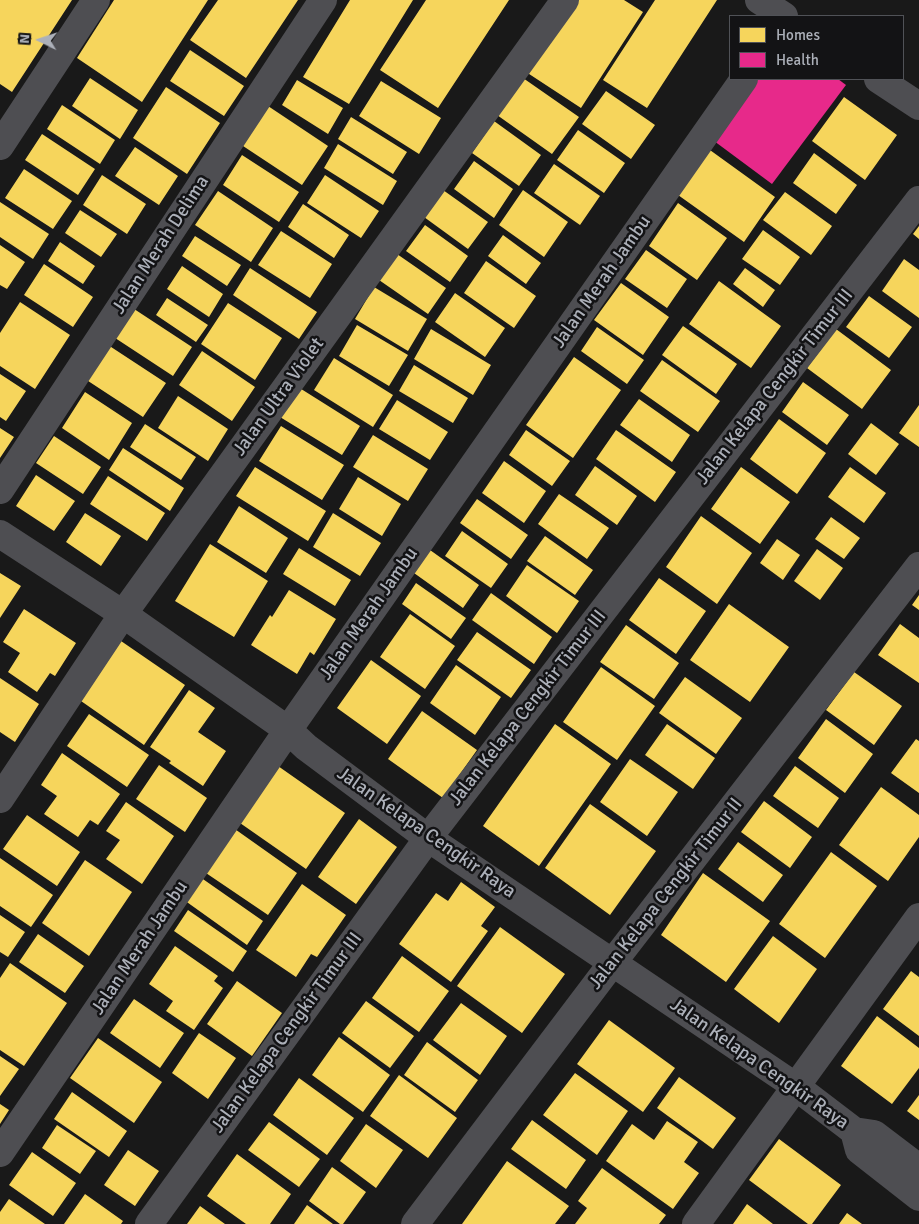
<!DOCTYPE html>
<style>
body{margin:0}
#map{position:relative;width:919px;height:1224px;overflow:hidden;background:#191919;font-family:Signika,sans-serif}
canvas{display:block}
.legend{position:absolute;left:729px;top:15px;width:175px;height:65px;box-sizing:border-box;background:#131315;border:1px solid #505257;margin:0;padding:6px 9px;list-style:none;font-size:15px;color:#acb0b9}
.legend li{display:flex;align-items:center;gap:10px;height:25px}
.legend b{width:25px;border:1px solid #505257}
.north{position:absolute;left:15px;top:15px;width:50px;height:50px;-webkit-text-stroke:4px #131315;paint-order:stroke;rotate:274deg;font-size:14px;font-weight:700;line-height:20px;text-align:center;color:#acb0b9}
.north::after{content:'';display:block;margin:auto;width:18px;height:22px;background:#acb0b9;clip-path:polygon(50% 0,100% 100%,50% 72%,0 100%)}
</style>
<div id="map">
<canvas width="919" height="1224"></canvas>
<ul class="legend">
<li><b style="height:14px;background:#f6d55c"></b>Homes</li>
<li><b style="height:14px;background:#e7298a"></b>Health</li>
</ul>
<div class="north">N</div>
</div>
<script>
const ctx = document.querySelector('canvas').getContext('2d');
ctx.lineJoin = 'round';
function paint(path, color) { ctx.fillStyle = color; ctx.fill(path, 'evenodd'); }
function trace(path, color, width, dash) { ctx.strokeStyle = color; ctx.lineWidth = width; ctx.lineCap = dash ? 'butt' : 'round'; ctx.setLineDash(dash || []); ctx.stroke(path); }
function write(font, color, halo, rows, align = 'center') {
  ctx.font = font + ' Signika,sans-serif'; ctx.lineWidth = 5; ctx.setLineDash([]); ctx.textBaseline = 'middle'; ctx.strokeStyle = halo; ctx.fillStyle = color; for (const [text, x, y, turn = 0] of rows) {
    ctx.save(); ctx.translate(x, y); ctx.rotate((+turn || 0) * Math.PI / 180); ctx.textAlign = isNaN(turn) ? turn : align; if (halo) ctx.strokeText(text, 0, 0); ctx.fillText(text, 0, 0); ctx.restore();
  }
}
const homes = new Path2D(`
 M0,0H72L12,92L0,84Z
 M114,0H208L142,102L77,58Z
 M218,0H298L246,78L190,40Z
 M350,0H413L349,104L303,77Z
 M426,0H509L438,108L380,70Z
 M569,0H624L643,12L581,108L523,70Z
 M655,0H717L647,108L603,80Z
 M190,50L244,86L224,116L170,81Z
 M90,78L138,110L120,139L72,106Z
 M523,78L579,117L552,154L497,115Z
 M297,80L343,108L328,134L282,105Z
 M381,81L441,118L419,154L359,116Z
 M166,87L220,123L187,174L133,138Z
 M606,91L655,125L631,159L582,124Z
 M844,97L897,135L865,180L812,141Z
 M265,104L328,146L302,185L240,144Z
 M62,105L115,140L100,164L47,129Z
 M351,117L407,152L393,174L338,139Z
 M494,121L541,155L519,186L472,153Z
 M578,130L625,163L604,193L557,160Z
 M42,134L95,169L78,195L25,160Z
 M338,144L397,181L383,205L324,168Z
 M703,145L775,197L744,242L671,190Z
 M135,147L178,176L159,205L115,176Z
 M814,153L857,185L836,214L793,183Z
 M242,155L299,192L279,222L223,185Z
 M474,161L513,189L494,218L454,189Z
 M554,164L600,196L580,225L534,193Z
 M24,169L72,201L53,229L5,198Z
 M102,175L146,204L127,234L83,205Z
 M325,175L379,211L361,238L307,203Z
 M443,190L488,222L468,249L424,217Z
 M523,190L568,222L544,257L499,225Z
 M218,191L273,228L251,262L195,225Z
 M785,192L832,226L811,255L763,220Z
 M0,202L49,234L33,259L0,237Z
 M678,203L727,238L697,280L649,246Z
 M303,204L349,235L334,258L288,227Z
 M80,210L117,234L101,257L65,233Z
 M425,225L468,256L450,282L406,251Z
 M919,226V239L913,234Z
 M763,230L800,257L780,285L742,259Z
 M281,231L332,264L310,298L258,265Z
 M503,235L541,263L526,284L488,256Z
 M195,236L241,265L227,286L182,256Z
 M60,242L95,266L83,284L48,261Z
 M0,245L25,262L7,289L0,285Z
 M646,250L687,279L667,308L625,279Z
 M397,254L446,288L428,314L379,280Z
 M904,259L919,270V318L882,291Z
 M486,261L536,296L514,328L464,293Z
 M44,264L93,297L73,327L24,295Z
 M182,266L223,294L209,317L167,289Z
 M250,268L317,312L299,339L233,295Z
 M745,268L775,290L763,307L733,284Z
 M719,281L781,326L751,368L689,324Z
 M621,283L669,317L643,355L594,320Z
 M374,287L427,319L408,351L355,319Z
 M455,293L505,328L485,357L435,322Z
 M869,296L912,327L889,358L846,327Z
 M167,298L208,325L196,342L156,315Z
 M20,302L70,335L35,389L0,366V333Z
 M125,303L192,347L173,376L106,332Z
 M228,303L282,338L255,380L201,344Z
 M357,325L408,355L389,386L339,356Z
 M683,326L737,364L716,394L662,355Z
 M597,327L644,360L627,384L581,351Z
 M431,329L491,365L473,395L414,359Z
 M836,329L891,370L862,409L807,368Z
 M105,343L166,383L143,417L82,377Z
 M202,351L255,387L232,421L179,385Z
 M574,357L621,390L573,458L526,425Z
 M334,358L393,395L373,427L314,390Z
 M662,360L720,401L698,432L640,391Z
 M414,365L468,398L453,423L399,391Z
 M0,374L26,391L6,421L0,417Z
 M803,382L849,415L827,445L782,412Z
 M298,387L360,426L342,455L280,417Z
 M85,392L132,423L109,460L62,428Z
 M178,396L228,429L208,461L158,428Z
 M639,399L690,435L672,462L620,425Z
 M397,400L448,432L430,460L379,429Z
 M919,405V447L899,433Z
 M779,419L826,453L797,494L750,459Z
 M871,423L899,444L876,475L848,454Z
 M145,424L196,457L181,480L130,447Z
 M281,426L344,465L322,500L259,461Z
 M0,428L14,437L0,458Z
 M526,430L570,461L552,486L509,455Z
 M616,430L676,472L655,502L596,459Z
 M373,435L428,469L408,501L353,467Z
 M54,436L101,467L83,494L36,463Z
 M123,448L184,488L170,511L109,470Z
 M504,461L546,491L524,523L482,493Z
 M595,466L637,496L617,525L575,495Z
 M255,467L326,511L308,541L236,496Z
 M741,467L790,502L760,544L711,509Z
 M850,467L886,493L864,523L828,497Z
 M36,475L75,501L54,531L16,506Z
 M108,476L165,513L147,541L90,504Z
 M358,477L401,504L382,536L339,509Z
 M559,494L609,528L587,559L538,524Z
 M477,499L528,535L511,559L460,523Z
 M239,506L288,538L266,573L217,542Z
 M85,513L121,536L101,566L66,542Z
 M333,513L381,543L360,576L313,547Z
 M701,516L752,553L717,604L666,567Z
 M831,517L860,538L844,559L815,539Z
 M462,531L508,564L491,588L445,556Z
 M545,536L593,570L575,595L527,561Z
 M777,539L800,555L783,580L760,563Z
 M210,544L268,581L234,637L175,601Z
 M299,548L351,580L335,606L283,574Z
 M817,549L843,568L820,600L794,581Z
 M430,550L479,585L463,608L414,573Z
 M527,565L579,601L557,633L506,596Z
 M0,573L21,586L0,618Z
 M659,578L706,611L676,654L629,620Z
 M416,583L466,618L451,639L402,604Z
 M289,590L336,619L314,655L310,652L297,674L251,645L270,615L272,617Z
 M491,593L552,637L534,664L472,620Z
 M919,595V610L912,605Z
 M729,604L789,647L750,702L690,660Z
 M24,609L76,643L55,676L50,673L37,692L8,672L20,653L3,642Z
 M410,614L455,646L425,689L380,657Z
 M900,624L919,638V683L878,655Z
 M626,625L679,663L654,699L600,662Z
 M477,632L531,670L511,698L457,660Z
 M121,641L185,685L144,745L81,701Z
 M371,660L421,696L387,744L337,708Z
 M456,665L501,697L475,735L430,703Z
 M601,667L655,706L617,760L563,722Z
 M854,672L902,706L874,745L826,710Z
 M685,677L742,718L716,754L659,713Z
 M0,678L39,704L15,742L0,732Z
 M189,690L215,708L198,732L226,751L203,786L169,763L171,761L150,747Z
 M422,711L477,750L443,798L388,759Z
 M89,714L149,755L127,787L67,746Z
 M826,719L873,754L845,793L798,758Z
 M555,724L611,764L539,866L483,826Z
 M667,724L715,758L693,789L645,755Z
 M916,739L919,741V793L891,773Z
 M62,753L120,794L98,825L90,820L78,837L44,814L57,796L41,785Z
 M630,759L678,792L647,836L600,802Z
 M159,765L207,798L185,832L136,799Z
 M278,766L345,813L306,869L240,823Z
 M795,766L839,798L818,828L773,796Z
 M881,787L919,815V837L888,881L839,845Z
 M764,801L812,837L790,868L741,832Z
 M126,802L174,836L142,884L106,859L120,840L106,831Z
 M590,804L656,851L610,915L545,868Z
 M27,815L80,852L57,886L3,849Z
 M359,819L397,847L356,904L318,877Z
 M232,827L297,873L268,915L203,871Z
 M738,842L783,875L763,902L718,869Z
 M831,852L877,886L825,958L779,924Z
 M0,858L53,895L31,927L0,906Z
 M85,860L132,892L89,956L42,923Z
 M703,873L770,921L726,982L661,935Z
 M200,877L263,921L247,945L184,900Z
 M461,882L495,907L481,926L488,931L451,982L399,944L436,893L448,901Z
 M302,884L346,915L317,957L311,954L296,977L256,950Z
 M188,910L247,951L233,972L174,931Z
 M0,915L25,932L8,957L0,952Z
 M500,927L565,974L522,1033L457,986Z
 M38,934L84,966L65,993L19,962Z
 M773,936L817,969L779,1023L734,989Z
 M175,946L218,976L214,981L223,988L194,1030L166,1011L173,1001L149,984Z
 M402,956L449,991L419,1032L372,998Z
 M10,963L67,1003L24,1066L0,1050V978Z
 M911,971L919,977V1036L883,1009Z
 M237,981L282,1013L252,1056L207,1024Z
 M134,999L184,1033L160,1068L110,1033Z
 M366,1001L414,1036L390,1068L342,1033Z
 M461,1003L507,1036L480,1075L433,1040Z
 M877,1016L919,1048V1068L892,1104L841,1066Z
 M609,1020L675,1068L643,1112L577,1064Z
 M199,1033L236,1058L208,1099L172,1073Z
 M339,1037L390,1075L363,1112L312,1075Z
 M98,1038L162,1082L134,1123L70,1078Z
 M427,1042L478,1080L455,1112L404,1075Z
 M0,1056L19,1069L0,1096Z
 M575,1073L628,1111L597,1155L543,1115Z
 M399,1075L457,1118L428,1158L370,1116Z
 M679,1077L736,1118L713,1149L657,1108Z
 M299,1078L354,1118L327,1155L273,1115Z
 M72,1092L127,1131L109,1157L54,1119Z
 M919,1095V1120L907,1111Z
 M0,1104L9,1110L0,1124Z
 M532,1120L586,1160L566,1189L511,1149Z
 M667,1121L698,1142L684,1162L699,1173L673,1209L606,1161L632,1124L654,1140Z
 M269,1122L320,1159L299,1187L248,1150Z
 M366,1124L403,1150L376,1188L340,1161Z
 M57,1125L96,1151L80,1174L42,1148Z
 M779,1139L841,1185L812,1224H808L749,1180Z
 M128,1150L159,1171L135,1206L104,1185Z
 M32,1152L76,1183L53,1216L9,1185Z
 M237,1154L291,1194L270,1224H246L207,1196Z
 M507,1161L569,1206L555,1224H462Z
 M332,1167L366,1192L343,1224H340L309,1201Z
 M602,1168L666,1215L659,1224H575L587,1208L578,1201Z
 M85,1194L123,1221L121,1224H64Z
 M9,1199L45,1224H0V1212Z
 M747,1204L773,1224H733Z
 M307,1205L333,1224H294Z
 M200,1206L225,1224H187Z
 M847,1213L862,1224H839Z`);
const health = new Path2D(`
 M753,79H838L846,85L772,184L710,138Z`);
const street = new Path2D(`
 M759,0L784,16
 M878,79L919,106
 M0,146L96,0
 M0,490L323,0
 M0,534L123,614L288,730L306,747L428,838L795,1086L854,1131L874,1134L919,1168
 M0,799L123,614L565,0
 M854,1131L859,1150L919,1197
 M0,1153L288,730L744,79
 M149,1224L428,838L919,200
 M415,1224L613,962L919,566
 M696,1224L919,917`);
const streetNames = [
 ["Jalan Merah Delima",161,245,-57],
 ["Jalan Merah Jambu",602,282,-55],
 ["Jalan Kelapa Cengkir Timur III",775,387,-52],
 ["Jalan Ultra Violet",279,397,-54],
 ["Jalan Merah Jambu",369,614,-55],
 ["Jalan Kelapa Cengkir Timur III",528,708,-52],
 ["Jalan Kelapa Cengkir Raya",426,833,35],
 ["Jalan Kelapa Cengkir Timur II",666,894,-52],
 ["Jalan Merah Jambu",140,948,-56],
 ["Jalan Kelapa Cengkir Timur III",287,1033,-54],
 ["Jalan Kelapa Cengkir Raya",759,1064,35]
];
paint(homes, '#f6d55c');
paint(health, '#e7298a');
trace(street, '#4e4e52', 28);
write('19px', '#acb0b9', '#131315', streetNames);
</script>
